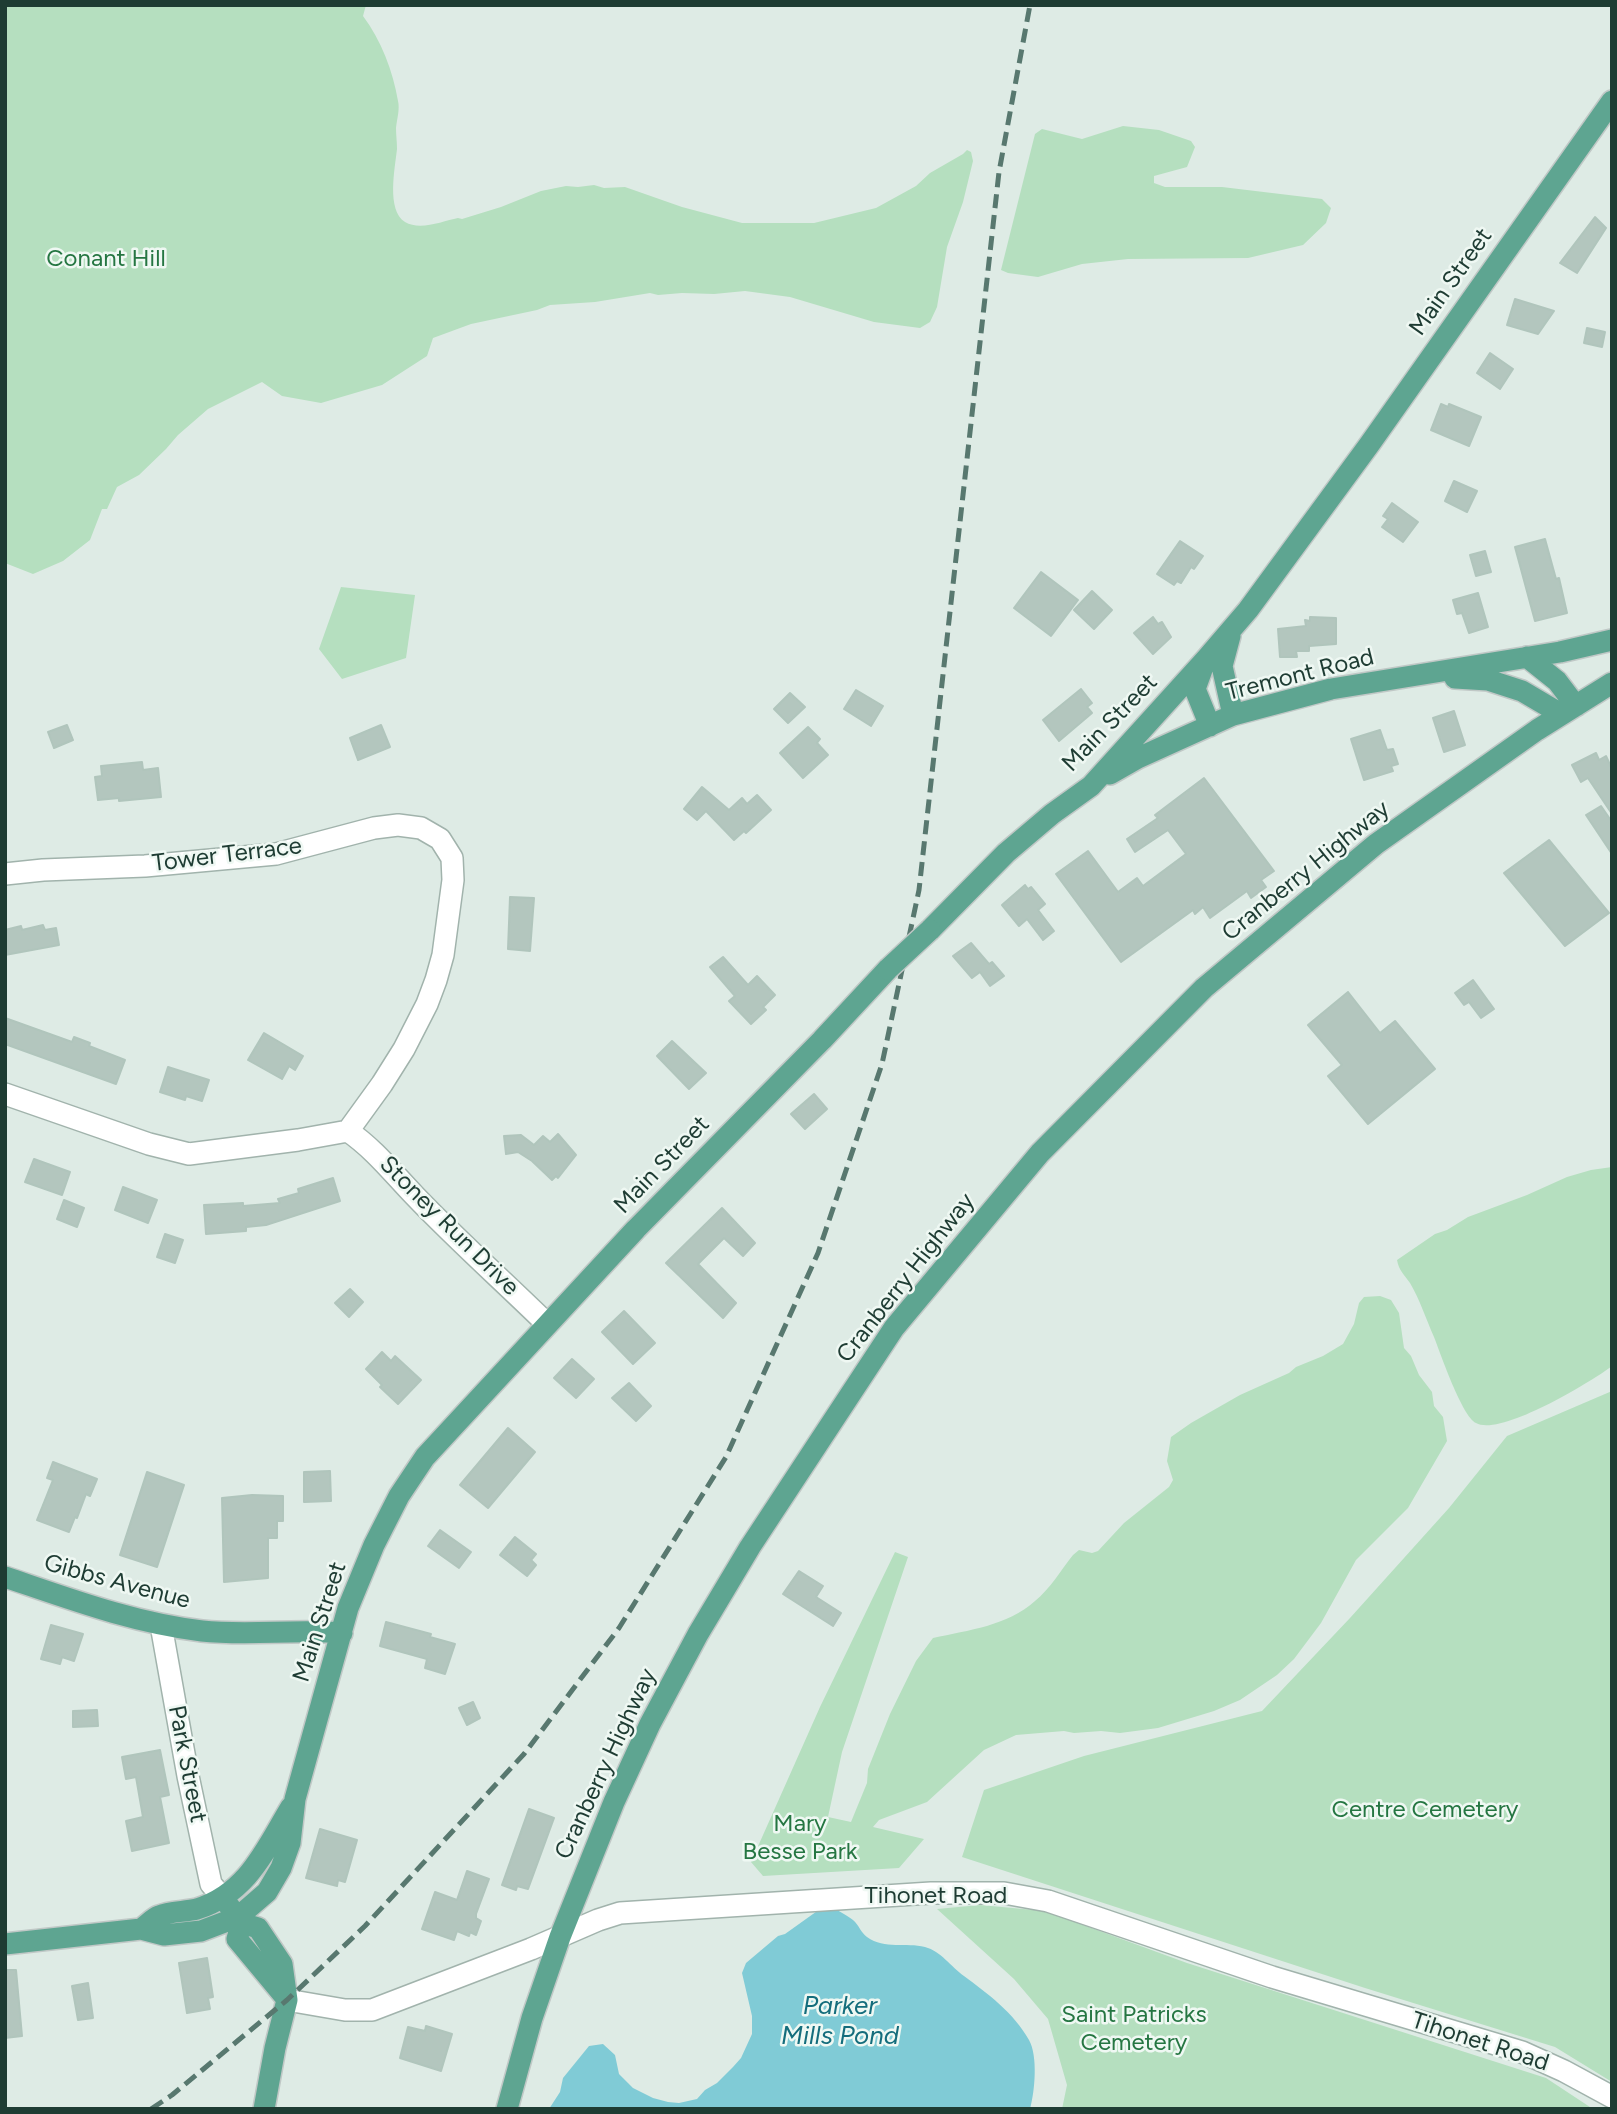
<!DOCTYPE html>
<style>
body{margin:0}
#map{position:relative;width:1617px;height:2114px;overflow:hidden;background:#deebe5;font-family:Figtree,sans-serif}
canvas{display:block}
.frame{position:absolute;inset:0;border:7px solid #1e3c33;pointer-events:none}
</style>
<div id="map">
<canvas width="1617" height="2114"></canvas>
<div class="frame"></div>
</div>
<script>
const ctx = document.querySelector('canvas').getContext('2d');
ctx.lineJoin = 'round';
function paint(path, color) { ctx.fillStyle = color; ctx.fill(path, 'evenodd'); }
function trace(path, color, width, dash) { ctx.strokeStyle = color; ctx.lineWidth = width; ctx.lineCap = dash ? 'butt' : 'round'; ctx.setLineDash(dash || []); ctx.stroke(path); }
function write(font, color, halo, rows, align = 'center') {
  ctx.font = font + ' Figtree,sans-serif'; ctx.lineWidth = 5; ctx.setLineDash([]); ctx.textBaseline = 'middle'; ctx.strokeStyle = halo; ctx.fillStyle = color; for (const [text, x, y, turn = 0] of rows) {
    ctx.save(); ctx.translate(x, y); ctx.rotate((+turn || 0) * Math.PI / 180); ctx.textAlign = isNaN(turn) ? turn : align; if (halo) ctx.strokeText(text, 0, 0); ctx.fillText(text, 0, 0); ctx.restore();
  }
}
const green = new Path2D(`
 M5,5H366L363,16C381,40 393,71 398,101C400,109 397,119 396,128C396,135 397,142 397,149C395,168 386,210 405,222C420,231 443,221 458,218L462,219L501,207L541,191L566,186L578,187L594,185L604,188L625,187L682,207L742,223H814L876,208L916,186L930,173L963,154L967,150L971,152L973,161L963,202L947,247L937,307L930,322L920,328L874,322L790,297L745,291L714,294L682,293L658,295L650,293L595,302L550,305L537,310L471,324L433,338L427,356L382,385L321,403L282,396L262,382L208,409L178,435L166,449L139,475L117,487L107,509H102L90,540L63,561L33,574L5,563Z
 M1123,126L1159,130L1191,141L1195,147L1187,167L1154,176V183L1165,187H1222L1322,199L1331,208L1326,223L1303,245L1248,258L1128,259L1082,264L1038,277L1008,273L1001,270L1035,134L1042,129L1082,139Z
 M341,587L415,595L406,658L342,679L319,649Z
 M1612,1167V1366C1591,1382 1500,1437 1476,1423C1462,1416 1441,1355 1434,1337C1426,1319 1420,1300 1410,1283C1404,1274 1399,1271 1397,1260L1435,1234L1447,1230L1468,1217L1527,1195L1567,1177L1591,1170Z
 M1380,1296L1391,1300L1399,1313L1404,1348L1411,1356L1419,1375L1432,1392L1434,1406L1443,1417L1447,1441L1408,1508L1356,1560L1321,1623L1294,1659L1277,1675L1240,1700L1214,1711L1158,1728L1120,1733L1101,1731L1074,1733L1064,1731L1016,1735L984,1750L927,1802L879,1820L873,1827L924,1839L899,1868L763,1876L751,1862L820,1707L895,1552L908,1557L842,1752L828,1817L851,1822L867,1783L868,1769L890,1714L916,1661L933,1638C969,1630 1007,1626 1035,1601C1050,1589 1061,1570 1073,1555L1079,1550L1092,1553L1098,1551L1124,1523L1169,1487L1173,1480L1167,1461L1171,1437L1191,1423L1240,1395L1289,1373L1296,1367L1323,1356L1343,1344L1354,1324L1359,1303L1364,1297Z
 M1612,1391V2082L1555,2047L1365,1988L962,1857L984,1790L1084,1756L1262,1711L1350,1618L1449,1508L1507,1436Z
 M980,1905L1045,1911L1187,1963L1546,2078L1593,2109H1062L1067,2085L1048,2019L1014,1979L937,1909Z`);
const water = new Path2D(`
 M830,1906C838,1911 847,1915 853,1920C859,1925 861,1933 867,1937C885,1950 906,1942 925,1947C941,1951 951,1967 964,1976C987,1993 1014,2013 1029,2040C1038,2056 1035,2091 1030,2109H549L560,2092L563,2078L589,2046L603,2044L615,2055L619,2074L633,2088L653,2098L668,2102L679,2103L697,2099L705,2090L717,2083L733,2067L741,2058L752,2034V2016L742,1973L746,1963L778,1936L785,1934L820,1909Z`);
const building = new Path2D(`
 M1595,217L1606,228L1577,273L1560,263Z
 M1515,299L1554,311L1538,334L1507,325Z
 M1587,328L1605,332L1602,347L1584,343Z
 M1490,353L1513,369L1500,389L1477,373Z
 M1441,404L1448,407L1449,404L1481,417L1469,446L1431,430Z
 M1454,481L1477,491L1467,512L1445,501Z
 M1392,503L1418,522L1403,542L1382,527L1388,519L1383,516Z
 M1545,539L1556,579L1559,578L1567,613L1535,621L1515,547Z
 M1180,541L1203,556L1194,569L1191,567L1181,583L1177,581L1174,585L1157,574Z
 M1485,551L1491,572L1476,576L1470,555Z
 M1041,572L1078,600L1051,636L1014,608Z
 M1092,591L1112,610L1094,629L1074,610Z
 M1478,593L1488,627L1469,633L1462,613L1457,614L1453,600Z
 M1153,617L1158,624L1162,622L1171,637L1153,654L1134,633Z
 M1310,617L1336,618V644L1309,646V651H1296L1297,657H1280L1278,629L1306,626L1305,620L1310,621Z
 M1081,689L1092,703L1087,707L1092,713L1059,741L1043,720Z
 M856,690L883,706L871,726L844,709Z
 M790,693L805,707L788,723L774,709Z
 M1454,711L1465,745L1444,752L1433,718Z
 M67,725L73,740L54,748L48,732Z
 M381,725L390,747L358,760L350,738Z
 M808,727L820,739L817,743L828,755L803,778L780,753Z
 M1380,730L1387,750L1393,749L1398,764L1391,766L1393,771L1364,780L1351,739Z
 M1596,753L1599,760L1606,756L1612,769V814L1588,778L1581,782L1572,765Z
 M142,762L143,770L158,768L161,797L119,801V798L98,800L95,777L102,776L101,766Z
 M1204,778L1274,871L1261,880L1266,887L1251,898L1247,891L1210,918L1203,907L1195,914L1193,910L1121,962L1056,874L1088,851L1118,892L1137,878L1143,886L1186,854L1168,830L1135,852L1127,839L1158,818L1155,815Z
 M702,787L729,810L742,798L747,804L757,795L771,810L746,833L744,831L734,840L706,811L697,820L684,809Z
 M1601,806L1612,822V854L1586,815Z
 M1549,840L1609,913L1565,946L1504,873Z
 M1025,885L1028,889L1031,887L1045,904L1038,910L1054,931L1043,940L1027,919L1019,926L1002,905Z
 M510,897L534,898L530,951L508,949Z
 M43,925L45,930L56,928L59,945L5,955V930L21,926L22,930Z
 M971,943L989,964L992,962L1004,976L990,986L980,972L972,978L953,956Z
 M723,957L748,985L757,976L775,995L763,1007L766,1010L751,1024L729,1001L735,996L710,967Z
 M1473,980L1494,1009L1481,1018L1469,1002L1464,1005L1455,993Z
 M1348,992L1380,1033L1395,1021L1435,1069L1368,1124L1328,1076L1342,1065L1308,1025Z
 M5,1018L72,1042L74,1037L90,1043L89,1046L125,1060L116,1084L5,1044Z
 M264,1033L303,1056L295,1070L289,1066L282,1079L248,1060Z
 M672,1041L706,1073L689,1089L657,1056Z
 M168,1067L209,1080L202,1101L186,1096L185,1100L160,1092Z
 M814,1094L827,1109L805,1129L791,1114Z
 M558,1134L576,1155L558,1178L556,1176L552,1180L532,1161L518,1152L506,1154L504,1136L521,1135L534,1145L543,1136L550,1142Z
 M34,1159L70,1172L62,1195L25,1182Z
 M333,1178L340,1201L266,1225L246,1227V1231L206,1234L204,1205L243,1203V1206L280,1203L278,1199L299,1193L298,1189Z
 M123,1187L157,1200L148,1223L115,1210Z
 M64,1200L84,1208L77,1227L57,1219Z
 M722,1208L755,1243L743,1256L724,1238L698,1264L736,1303L723,1318L666,1263Z
 M165,1234L183,1240L175,1263L157,1257Z
 M350,1289L363,1302L349,1317L335,1303Z
 M624,1311L655,1343L633,1364L602,1332Z
 M382,1352L391,1361L395,1356L421,1380L398,1404L380,1387L382,1385L366,1369Z
 M572,1359L594,1379L576,1398L554,1378Z
 M629,1383L651,1406L636,1421L612,1398Z
 M508,1428L535,1452L488,1508L460,1485Z
 M53,1462L97,1479L90,1496L86,1494L77,1518L75,1517L69,1532L37,1520L53,1480L47,1478Z
 M330,1471L331,1501L304,1502V1472Z
 M147,1472L184,1485L157,1567L120,1555Z
 M252,1495L283,1496V1521H277V1538H268V1578L224,1582L222,1498Z
 M440,1530L471,1552L459,1568L428,1546Z
 M515,1537L536,1554L531,1560L536,1565L527,1576L500,1555Z
 M799,1571L823,1586L816,1597L841,1613L833,1626L783,1594Z
 M386,1622L431,1634L430,1637L455,1644L445,1674L425,1668L427,1659L380,1646Z
 M51,1625L83,1634L74,1661L62,1657L60,1664L41,1659Z
 M473,1702L480,1718L467,1725L459,1708Z
 M97,1710L98,1726L73,1727V1711Z
 M160,1750L169,1795L160,1797L169,1843L132,1851L126,1821L143,1817L136,1777L126,1779L122,1757Z
 M529,1809L554,1818L528,1889L517,1886L516,1890L502,1885Z
 M320,1829L357,1840L345,1882L338,1880L337,1886L306,1878Z
 M467,1871L489,1879L476,1914V1918L481,1921L476,1935L470,1932L469,1936L457,1931L454,1940L422,1929L435,1892L457,1900Z
 M207,1958L213,1997L208,1998L210,2009L187,2013L179,1963Z
 M5,1970H16L22,2036L5,2038Z
 M88,1983L93,2018L78,2020L72,1986Z
 M426,2026L452,2034L441,2071L400,2058L408,2027L425,2031Z`);
const minor = new Path2D(`
 M5,874L43,870L145,866L276,854L374,828L398,825L421,828L440,839L452,858L453,880L443,955L436,980L427,1004L404,1049L382,1084L348,1131L298,1140L189,1154L149,1144L5,1094
 M348,1131C374,1149 392,1172 414,1195C457,1240 503,1281 547,1324
 M161,1625L188,1776L211,1884L223,1898
 M287,2000L345,2010H372L531,1949L598,1920L620,1913L931,1893H1004L1048,1901L1272,1977L1522,2052L1564,2071L1612,2097`);
const major = new Path2D(`
 M1230,636L1222,666L1233,715
 M1527,657L1557,681L1576,706
 M1203,667L1195,689L1210,726
 M1455,678L1488,680L1522,691L1561,714
 M1110,774L1138,758L1233,715L1331,689L1560,652L1612,640
 M930,930L1006,853L1052,814L1091,786L1206,659L1248,610L1369,445L1612,101
 M5,1577C70,1599 134,1623 202,1631C248,1636 295,1629 342,1633
 M223,1898L242,1923L258,1928L282,1964L287,2000L275,2048L264,2109
 M242,1923L237,1939L286,1998
 M141,1929C147,1925 153,1918 159,1916C170,1911 185,1912 197,1909C248,1893 265,1850 291,1807
 M5,1944L141,1929L164,1935L201,1931L238,1917L267,1892L281,1868L290,1843L295,1799L348,1608L374,1545L399,1496L425,1457L636,1229L822,1040L888,969
 M507,2109L532,2018L560,1937L614,1802L650,1724L698,1634L750,1547L894,1328L1040,1153L1204,988L1376,844L1537,730L1612,683`);
const rail = new Path2D(`
 M151,2109L172,2095L287,2000L365,1926L524,1754L619,1628L726,1457L818,1253L882,1064L919,890L999,172L1030,5`);
const majorBridge = new Path2D(`
 M888,969L930,930`);
const parkNames = [
 ["Conant Hill",106,259],
 ["Centre Cemetery",1425,1810],
 ["Mary",800,1824],
 ["Besse Park",800,1852],
 ["Saint Patricks",1134,2015],
 ["Cemetery",1134,2043]
];
const streetNames = [
 ["Main Street",1451,282,-55],
 ["Tremont Road",1300,675,-14],
 ["Main Street",1110,723,-46],
 ["Tower Terrace",227,855,-7],
 ["Cranberry Highway",1306,871,-39],
 ["Main Street",662,1165,-46],
 ["Stoney Run Drive",449,1226,45],
 ["Cranberry Highway",906,1278,-52],
 ["Gibbs Avenue",117,1582,15],
 ["Main Street",320,1622,-72],
 ["Park Street",187,1764,79],
 ["Cranberry Highway",606,1764,-65],
 ["Tihonet Road",936,1896],
 ["Tihonet Road",1480,2042,18]
];
const waterNames = [
 ["Parker",840,2006],
 ["Mills Pond",840,2036]
];
paint(green, '#b5dfbf');
paint(water, '#80cbd6');
paint(building, '#b3c6be');
trace(building, '#b0c5bc', 2);
trace(minor, '#a1b3ac', 24);
trace(major, '#c0c8c6', 24);
trace(minor, '#fff', 21);
trace(major, '#5ea591', 21);
trace(rail, '#58786f', 5, [14, 7]);
trace(majorBridge, '#c0c8c6', 24, []);
trace(majorBridge, '#5ea591', 21);
write('24px', '#257642', '#eff8f3', parkNames);
write('24px', '#1e3c33', '#eff8f3', streetNames);
write('italic 26px', '#146d7c', '#eff8f3', waterNames);
</script>
